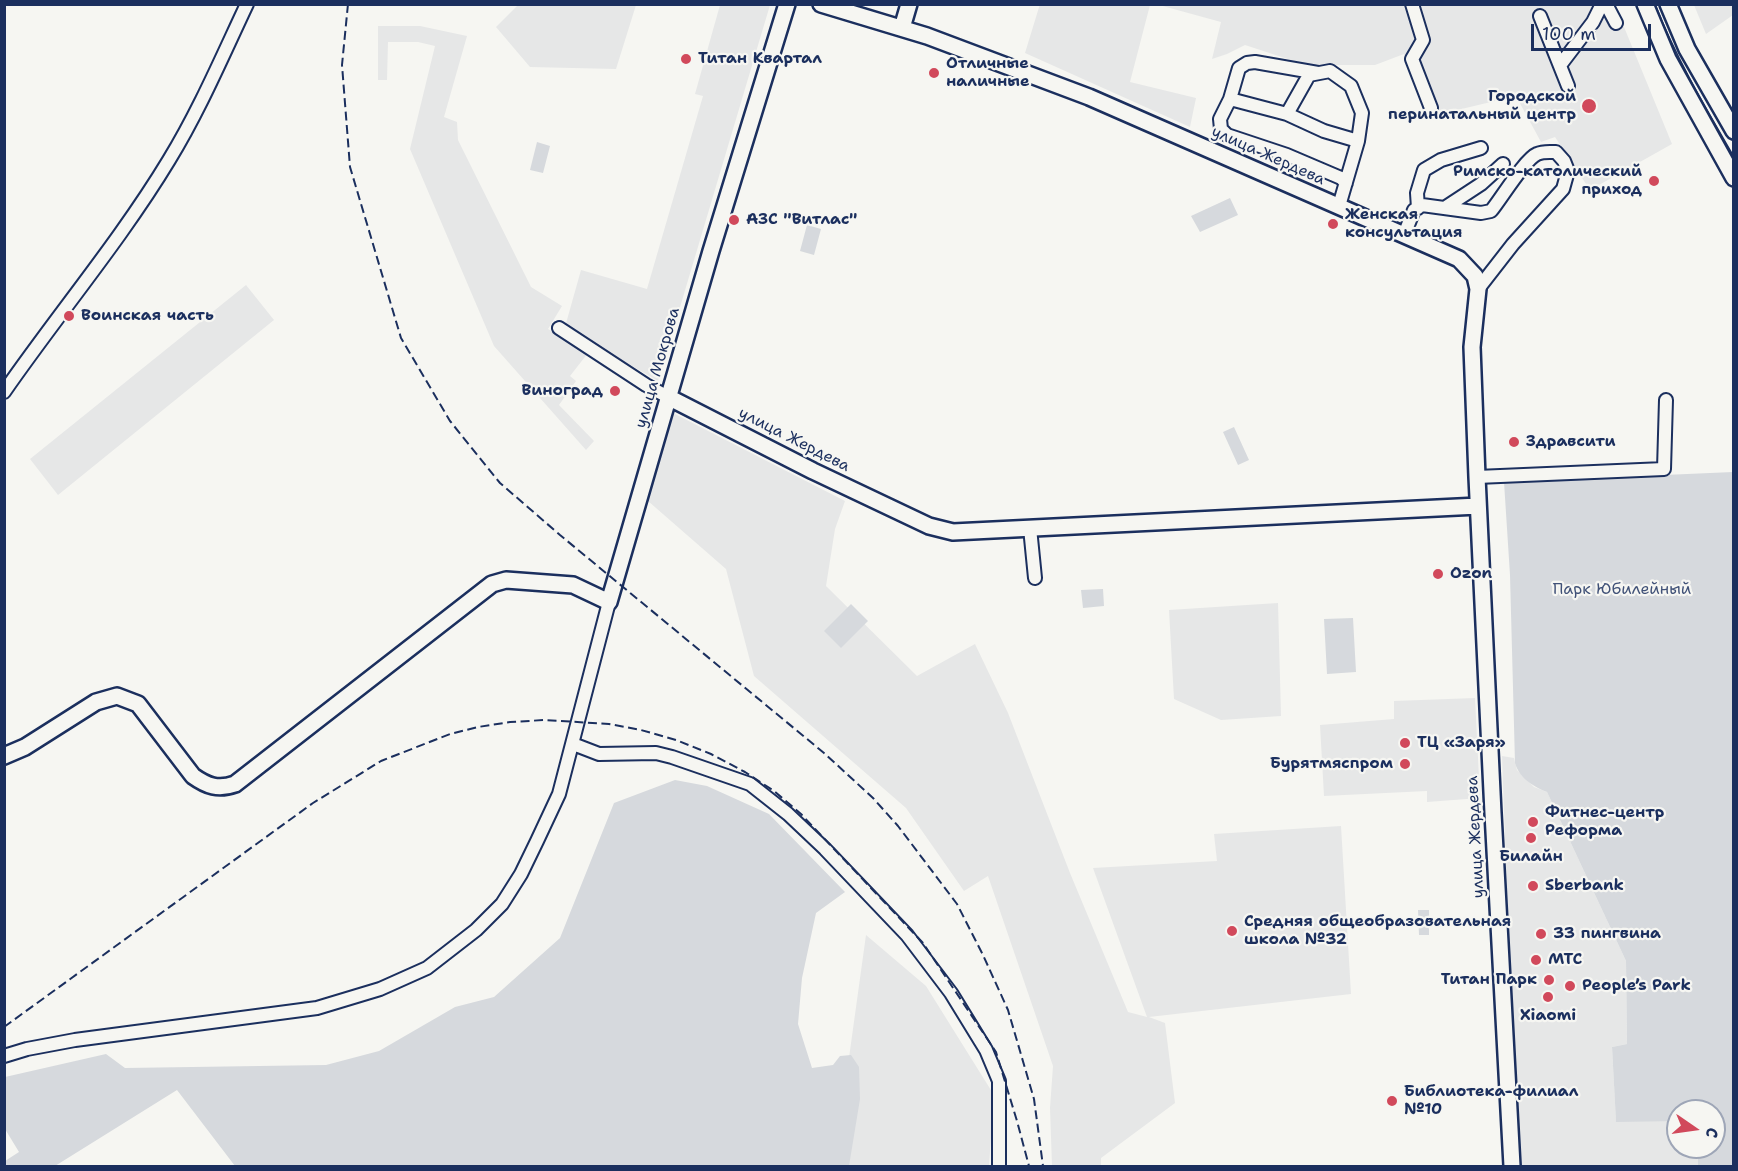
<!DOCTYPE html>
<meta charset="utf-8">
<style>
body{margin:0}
#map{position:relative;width:1738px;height:1171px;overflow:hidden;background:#f6f6f2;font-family:"Shantell Sans",sans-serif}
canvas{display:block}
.frame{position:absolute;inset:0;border:6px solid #1b2f5e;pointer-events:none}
.north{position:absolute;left:1666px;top:1099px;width:60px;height:60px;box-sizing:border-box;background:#f6f6f2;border:2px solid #9ea6b7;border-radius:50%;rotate:103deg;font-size:16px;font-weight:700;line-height:24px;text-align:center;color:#1b2f5e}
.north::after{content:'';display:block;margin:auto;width:21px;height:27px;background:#d1495b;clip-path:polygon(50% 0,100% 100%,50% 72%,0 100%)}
.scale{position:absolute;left:1531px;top:24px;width:120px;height:27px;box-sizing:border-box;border:3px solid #1b2f5e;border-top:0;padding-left:8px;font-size:18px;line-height:21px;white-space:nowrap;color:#1b2f5e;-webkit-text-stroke:4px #f6f6f2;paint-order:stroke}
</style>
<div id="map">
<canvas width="1738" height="1171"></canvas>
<div class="frame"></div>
<div class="north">С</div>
<div class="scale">100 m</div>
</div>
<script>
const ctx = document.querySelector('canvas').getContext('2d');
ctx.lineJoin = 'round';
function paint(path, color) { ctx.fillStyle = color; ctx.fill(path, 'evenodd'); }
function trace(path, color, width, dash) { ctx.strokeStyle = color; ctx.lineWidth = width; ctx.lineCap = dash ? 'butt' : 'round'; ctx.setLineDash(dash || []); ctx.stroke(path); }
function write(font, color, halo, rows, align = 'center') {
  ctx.font = font + ' "Shantell Sans",sans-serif'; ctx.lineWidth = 4.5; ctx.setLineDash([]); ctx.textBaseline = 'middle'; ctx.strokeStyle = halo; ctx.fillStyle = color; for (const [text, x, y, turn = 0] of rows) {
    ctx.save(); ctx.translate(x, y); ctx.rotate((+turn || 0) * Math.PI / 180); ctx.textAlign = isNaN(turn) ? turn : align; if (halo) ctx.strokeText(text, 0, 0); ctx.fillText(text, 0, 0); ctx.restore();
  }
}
const built = new Path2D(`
 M519,4H636V5L616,69L530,67L496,27Z
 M1040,4L1150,5L1130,82L1196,98L1190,127L1025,53Z
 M720,5H770L658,381L565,327L581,270L647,289L703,96L695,94Z
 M1159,5H1615L1672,144L1590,190L1555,137L1541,142L1516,96L1428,117L1404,54L1375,65H1306L1245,45L1227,54L1212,59L1221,22Z
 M1694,5H1733V15L1706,34Z
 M378,26H420L467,36L444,117L457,122L458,140L531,287L562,306L548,329L588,353L570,376L576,381L559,405L594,441L586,450L494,346L410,149L435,46L418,42H388L387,80H378Z
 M246,285L274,320L58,495L30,459Z
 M673,413L845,501L835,529L826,586L917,676L975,644L1008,713L1070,873L1128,1012L1147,1017L1093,868L1217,861L1214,834L1341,826L1351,994L1149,1017L1165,1023L1175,1103L1101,1158V1166H1052L1050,1108L1053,1066L988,876L964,891L906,808L754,676L726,569L648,501Z
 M1278,603L1281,716L1221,720L1174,699L1169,610Z
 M1475,698L1480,798L1427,802V791L1324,796L1320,725L1394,719V701Z
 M1502,756L1514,758L1517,770L1534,787L1547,792L1626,961L1627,1044L1612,1047L1616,1121H1678V1147H1698V1166H1521L1512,1025Z
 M866,935L926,986L994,1095L989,1166H834Z`);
const green = new Path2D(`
 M537,142L550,146L543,173L530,170Z
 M1230,198L1238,215L1200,232L1191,216Z
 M807,225L821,229L814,255L800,251Z
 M1234,427L1249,460L1238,465L1223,432Z
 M1733,472V1166H1698V1147H1714V1111H1678V1121L1616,1122L1612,1047L1627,1044L1626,961L1547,792C1534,787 1519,778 1515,763L1510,575L1504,482Z
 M1103,589L1104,606L1083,608L1081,590Z
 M851,604L868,621L841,648L824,631Z
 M1353,618L1356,672L1327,674L1324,619Z
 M675,780L707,786L769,814L845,892L816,913L802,978L798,1024L812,1068L833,1065L840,1056L851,1055L859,1067L860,1099L849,1166H235L177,1090L55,1166H5V1161L19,1152L5,1129V1077L106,1054L125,1068L326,1065L379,1051L455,1007L494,997L560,938L614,803Z
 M1418,910H1429V935H1419Z`);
const minor = new Path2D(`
 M1412,4L1423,40L1412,59L1431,108
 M1606,4L1616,23
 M1540,16L1568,86
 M1561,64L1593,22L1602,4
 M1318,73L1255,62L1247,63L1239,68L1230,99L1220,119L1221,129L1227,135L1287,155L1341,178L1346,183
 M1230,99L1287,114L1309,75L1330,71L1351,86L1362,113L1358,141L1339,206
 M1287,114L1324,131L1358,141
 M1446,207L1481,184L1503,164
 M1418,208L1417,193L1424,170L1441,160L1481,148
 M1404,235L1414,210L1422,205L1481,213L1491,211C1501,199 1525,159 1537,154C1543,151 1550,152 1556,152L1564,161L1568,171L1563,189L1513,244L1478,289
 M559,328L646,385L668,397
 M4,392C58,314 120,241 169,160C199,111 222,57 247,4
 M1477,477L1664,469L1666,400
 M1030,528L1035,578
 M573,744L599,754L656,753L672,757L750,784L788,814L825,849L907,935L951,993L986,1050L999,1081V1166
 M4,1056L27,1049L75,1040L317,1008L380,989L427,968L476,930L502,904L521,874L537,841L559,794L609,602`);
const major = new Path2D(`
 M821,4L927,36L1089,97L1459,259L1475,276L1478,289L1472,347L1477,477L1493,813L1512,1166
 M1645,4L1668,59L1734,178
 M1668,4L1687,49L1734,131
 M902,28L909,4
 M668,397L813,471L929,526L953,532L1478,506
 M4,756L25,747L96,702L117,696L138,704L193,776C207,786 218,790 235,784L492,584L506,580L573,585L609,602L711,251L787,4`);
const tram = new Path2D(`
 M1655,4C1676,58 1705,107 1734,157`);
const rail = new Path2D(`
 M348,4L342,65L350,167L401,338L450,421L500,483L560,535L824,753L873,798L898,826L957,904L983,955L1008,1010L1034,1099L1043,1166
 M4,1027L313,803L381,761L450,734L478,727L510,722L545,720L609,724L641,730L676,740L711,754L745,772L774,791L801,814L923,943L996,1052L1017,1121L1029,1166`);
const markers = [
 [686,59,6,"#d1495b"],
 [934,73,6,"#d1495b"],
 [1589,106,8,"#d1495b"],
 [1654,181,6,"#d1495b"],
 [734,220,6,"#d1495b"],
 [1333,224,6,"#d1495b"],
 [69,316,6,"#d1495b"],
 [615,391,6,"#d1495b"],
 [1514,442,6,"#d1495b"],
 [1438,574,6,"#d1495b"],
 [1405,743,6,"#d1495b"],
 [1405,764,6,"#d1495b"],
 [1533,822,6,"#d1495b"],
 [1531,838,6,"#d1495b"],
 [1533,886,6,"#d1495b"],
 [1232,931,6,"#d1495b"],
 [1541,934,6,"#d1495b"],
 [1536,960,6,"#d1495b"],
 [1549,980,6,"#d1495b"],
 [1570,986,6,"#d1495b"],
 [1548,997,6,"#d1495b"],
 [1392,1101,6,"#d1495b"]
];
const poiNames = [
 ["Титан Квартал",698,59],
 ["Отличные",946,64],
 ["наличные",946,82],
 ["Городской",1576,97,"right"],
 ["перинатальный центр",1576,115,"right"],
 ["Римско-католический",1642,172,"right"],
 ["приход",1642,190,"right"],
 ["Женская",1345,215],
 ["консультация",1345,233],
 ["АЗС \"Витлас\"",746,220],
 ["Воинская часть",81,316],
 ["Виноград",603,391,"right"],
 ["Здравсити",1526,442],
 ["Ozon",1450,574],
 ["ТЦ «Заря»",1417,743],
 ["Бурятмяспром",1393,764,"right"],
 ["Фитнес-центр",1545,813],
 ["Реформа",1545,831],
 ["Билайн",1531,857,"center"],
 ["Sberbank",1545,886],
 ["Средняя общеобразовательная",1244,922],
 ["школа №32",1244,940],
 ["33 пингвина",1553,934],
 ["МТС",1548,960],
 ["Титан Парк",1537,980,"right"],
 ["People’s Park",1582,986],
 ["Xiaomi",1548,1016,"center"],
 ["Библиотека-филиал",1404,1092],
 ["№10",1404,1110]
];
const streetNames = [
 ["улица Жердева",1268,156,24],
 ["улица Мокрова",658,368,-74],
 ["улица Жердева",794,440,27],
 ["улица Жердева",1476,837,-93]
];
const parkNames = [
 ["Парк Юбилейный",1622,590]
];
paint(built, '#e6e7e7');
paint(green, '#d6d9dd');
trace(minor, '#1b2f5e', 16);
trace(major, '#1b2f5e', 20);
trace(minor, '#f6f6f2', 12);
trace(major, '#f6f6f2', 15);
trace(tram, '#1b2f5e', 1.5);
trace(rail, '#1b2f5e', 2, [9, 4.5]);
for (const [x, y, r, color] of markers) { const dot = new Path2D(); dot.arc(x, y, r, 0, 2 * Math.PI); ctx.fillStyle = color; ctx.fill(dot); trace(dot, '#f6f6f2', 2); }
write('bold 16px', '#1b2f5e', '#f6f6f2', poiNames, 'left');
write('16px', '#1b2f5e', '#f6f6f2', streetNames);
write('16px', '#405177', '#f6f6f2', parkNames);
</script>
